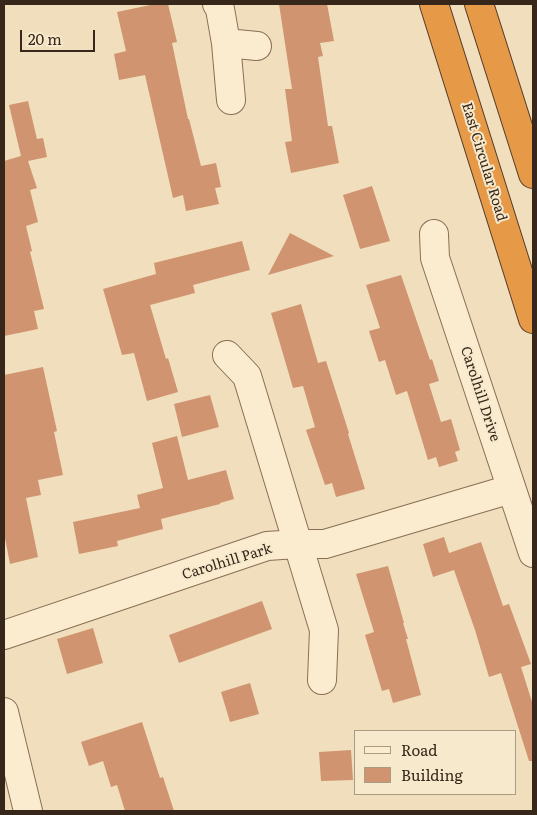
<!DOCTYPE html>
<style>
body{margin:0}
#map{position:relative;width:537px;height:815px;overflow:hidden;background:#f0debc;font-family:Literata,serif}
canvas{display:block}
.frame{position:absolute;inset:0;border:5px solid #37271b;pointer-events:none}
.legend{position:absolute;left:354px;top:730px;width:162px;height:65px;box-sizing:border-box;background:#f7e9cc;border:1px solid #aa9b85;margin:0;padding:6px 9px;list-style:none;font-size:15px;color:#37271b}
.legend li{display:flex;align-items:center;gap:10px;height:25px}
.legend b{width:25px;border:1px solid #aa9b85}
.scale{position:absolute;left:20px;top:30px;width:75px;height:22px;box-sizing:border-box;border:2px solid #37271b;border-top:0;padding-left:6px;font-size:15px;line-height:18px;white-space:nowrap;color:#37271b;-webkit-text-stroke:4px #f7e9cc;paint-order:stroke}
</style>
<div id="map">
<canvas width="537" height="815"></canvas>
<div class="frame"></div>
<ul class="legend">
<li><b style="height:6px;background:#fbecd0"></b>Road</li>
<li><b style="height:14px;background:#d19470"></b>Building</li>
</ul>
<div class="scale">20 m</div>
</div>
<script>
const ctx = document.querySelector('canvas').getContext('2d');
ctx.lineJoin = 'round';
function paint(path, color) { ctx.fillStyle = color; ctx.fill(path, 'evenodd'); }
function trace(path, color, width, dash) { ctx.strokeStyle = color; ctx.lineWidth = width; ctx.lineCap = dash ? 'butt' : 'round'; ctx.setLineDash(dash || []); ctx.stroke(path); }
function write(font, color, halo, rows, align = 'center') {
  ctx.font = font + ' Literata,serif'; ctx.lineWidth = 4; ctx.setLineDash([]); ctx.textBaseline = 'middle'; ctx.strokeStyle = halo; ctx.fillStyle = color; for (const [text, x, y, turn = 0] of rows) {
    ctx.save(); ctx.translate(x, y); ctx.rotate((+turn || 0) * Math.PI / 180); ctx.textAlign = isNaN(turn) ? turn : align; if (halo) ctx.strokeText(text, 0, 0); ctx.fillText(text, 0, 0); ctx.restore();
  }
}
const building = new Path2D(`
 M155,4H168L177,42L172,43L188,119H189L201,166L216,163L221,187L215,188L219,204L186,211L183,195L173,198L145,75L119,80L114,54L126,51L117,12Z
 M279,4H327L334,41L320,43L323,56L318,57L328,126H332L339,163L291,173L285,142L292,141L285,89H292Z
 M28,101L37,139L43,138L47,157L28,161L37,188L30,190L38,222L26,226L32,251L30,252L44,309L34,311L38,329L4,336V161L21,156L9,105Z
 M372,186L390,241L360,249L343,195Z
 M290,233L334,256L268,275Z
 M242,241L250,270L193,285L195,293L150,305L166,359L168,358L178,392L147,401L134,353L122,355L103,289L156,274L154,263Z
 M401,275L430,360L432,359L439,381L429,384L441,422L451,419L460,450L455,452L458,461L439,467L436,457L428,460L407,391L396,395L385,360L379,362L369,331L380,328L366,285Z
 M301,304L318,363L326,361L349,433L348,434L365,489L336,497L332,483L325,485L306,430L315,427L303,386L293,388L271,313Z
 M43,367L57,431L54,432L63,475L38,480L41,495L26,498L38,557L10,564L4,533V375Z
 M210,395L219,427L182,437L174,404Z
 M177,436L188,480L226,470L234,499L220,503V504L161,519L163,529L117,541L118,546L79,554L73,522L140,508L137,495L163,488L152,443Z
 M444,537L449,553L481,542L503,606L509,604L531,664L521,667L533,705V761H529L501,673L489,677L475,630L454,570L433,577L423,544Z
 M388,566L404,623H403L408,639H406L421,695L393,703L389,689L382,691L365,635L374,632L356,574Z
 M262,601L272,629L179,663L169,635Z
 M93,628L103,663L67,674L57,639Z
 M250,683L259,714L230,722L221,692Z
 M142,722L160,778L163,777L174,811H125L117,785L111,787L103,761L89,766L81,742Z
 M351,750L353,780L321,781L319,752Z`);
const street = new Path2D(`
 M217,4L220,9L226,43L231,100
 M226,43L257,46
 M434,234L435,258L533,553
 M227,355L247,376L324,630L322,680
 M4,635L267,546L297,544H325L511,489
 M4,712L28,811`);
const highway = new Path2D(`
 M434,4L533,319
 M479,4L533,174`);
const streetNames = [
 ["East Circular Road",484,162,73],
 ["Carolhill Drive",480,394,72],
 ["Carolhill Park",227,562,-17]
];
paint(building, '#d19470');
trace(street, '#896e55', 30);
trace(highway, '#563c2a', 30);
trace(street, '#fbecd0', 28);
trace(highway, '#e69947', 28);
write('14px', '#37271b', '#f7e9cc', streetNames);
</script>
